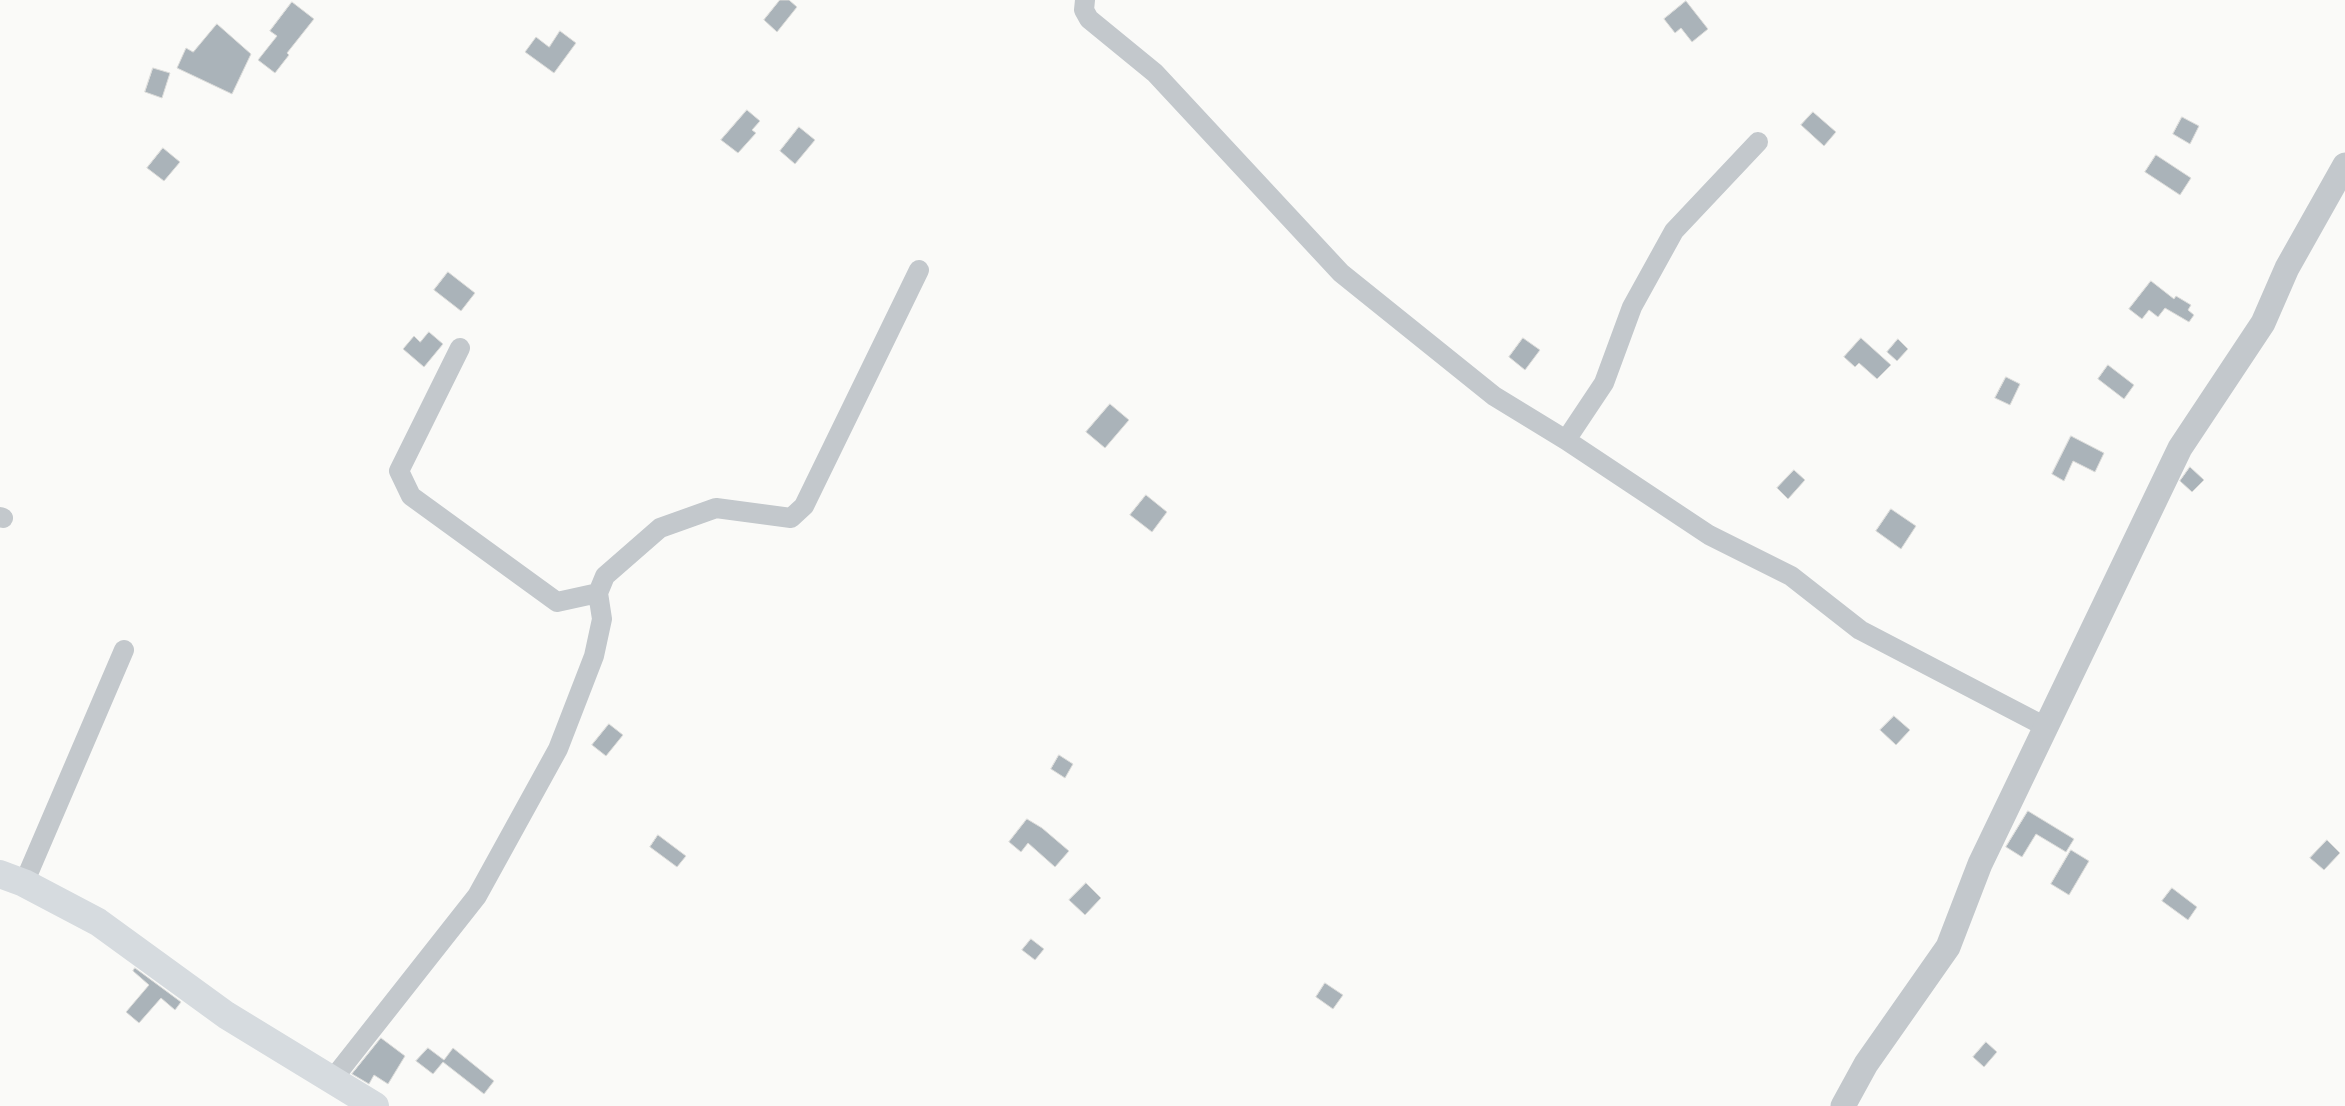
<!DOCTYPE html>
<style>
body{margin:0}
canvas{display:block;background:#fafaf8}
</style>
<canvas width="2345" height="1106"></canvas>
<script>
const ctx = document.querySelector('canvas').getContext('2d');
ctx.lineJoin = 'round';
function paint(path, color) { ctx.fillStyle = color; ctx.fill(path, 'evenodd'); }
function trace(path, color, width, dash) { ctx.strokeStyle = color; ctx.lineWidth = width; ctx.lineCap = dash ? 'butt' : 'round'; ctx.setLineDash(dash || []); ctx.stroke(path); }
const building = new Path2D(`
 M780,0H789L797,7L777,32L764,20Z
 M1686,1L1708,29L1692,42L1681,28L1675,33L1664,19Z
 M292,2L314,19L287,53L289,55L275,73L258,60L277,36L270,31Z
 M217,24L251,54L232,94L177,68L186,48L193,52Z
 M560,31L576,43L554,73L525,52L536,37L549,47Z
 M153,68L170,73L162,98L145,92Z
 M747,110L760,121L752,130L756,133L738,153L721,140Z
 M1813,112L1836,132L1824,146L1801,125Z
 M2182,117L2199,126L2190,144L2173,134Z
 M799,127L815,140L795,164L780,151Z
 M163,148L180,162L164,181L147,168Z
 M2156,155L2191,178L2180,195L2145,172Z
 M448,272L475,293L461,311L434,290Z
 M2151,281L2174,299L2176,296L2191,305L2188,310L2194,315L2189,322L2165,308L2158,317L2149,310L2142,319L2129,309Z
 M429,332L443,344L424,367L403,349L414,336L420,342Z
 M1523,338L1540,350L1525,370L1509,357Z
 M1861,338L1891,365L1877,379L1859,363L1855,367L1844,357Z
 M1898,339L1908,349L1897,361L1887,352Z
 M2108,365L2134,385L2124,399L2098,379Z
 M2006,377L2020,384L2010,405L1995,398Z
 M1110,404L1129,420L1105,448L1086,432Z
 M2071,436L2104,453L2095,472L2073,461L2064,481L2052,474Z
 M2190,467L2204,480L2192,492L2180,481Z
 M1794,470L1805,480L1788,499L1777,488Z
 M1146,495L1167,512L1152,532L1130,515Z
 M1891,509L1916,526L1901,549L1876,531Z
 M1894,716L1910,730L1896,745L1880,730Z
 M609,724L623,735L606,756L592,745Z
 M1059,755L1073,764L1065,778L1051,769Z
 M2028,811L2074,839L2066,852L2036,834L2022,857L2006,847Z
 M1027,819L1042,828L1069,851L1055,867L1028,843L1021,852L1009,842Z
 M658,835L686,856L677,867L650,847Z
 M2327,840L2340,853L2324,870L2310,858Z
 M2071,850L2089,861L2069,895L2051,884Z
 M1086,883L1101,898L1085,915L1069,900Z
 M2172,888L2197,907L2188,920L2162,901Z
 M1031,939L1044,949L1035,960L1022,950Z
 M135,968L181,1002L175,1010L161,998L139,1023L126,1012L149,985L133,971Z
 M1325,983L1343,995L1333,1009L1316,997Z
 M381,1038L405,1056L388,1084L374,1075L369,1084L352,1074Z
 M1986,1042L1997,1052L1984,1067L1973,1057Z
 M428,1048L444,1060L453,1048L494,1081L484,1094L443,1062L433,1074L416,1061Z`);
const minor = new Path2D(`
 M1085,0L1084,10L1089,19L1155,73L1341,273L1494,396L1566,440L1709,535L1791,576L1860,630L2046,727
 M1566,440L1604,383L1632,307L1674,231L1758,142
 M0,517L3,518
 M598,593L605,576L660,528L716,508L791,518L804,506L919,270
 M24,883L124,650
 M332,1080L477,896L558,749L594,656L602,619L598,593L557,602L411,496L399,471L460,348`);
const tertiary = new Path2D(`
 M1843,1106L1866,1064L1948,947L1980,864L2180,448L2263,323L2287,268L2345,165`);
const secondary = new Path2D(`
 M0,874L24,883L98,922L226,1015L375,1106`);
paint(building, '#aab3b9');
trace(building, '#dcdcda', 1);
trace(minor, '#c3c8cc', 20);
trace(tertiary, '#c3c8cc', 25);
trace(secondary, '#d6dbdf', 28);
</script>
